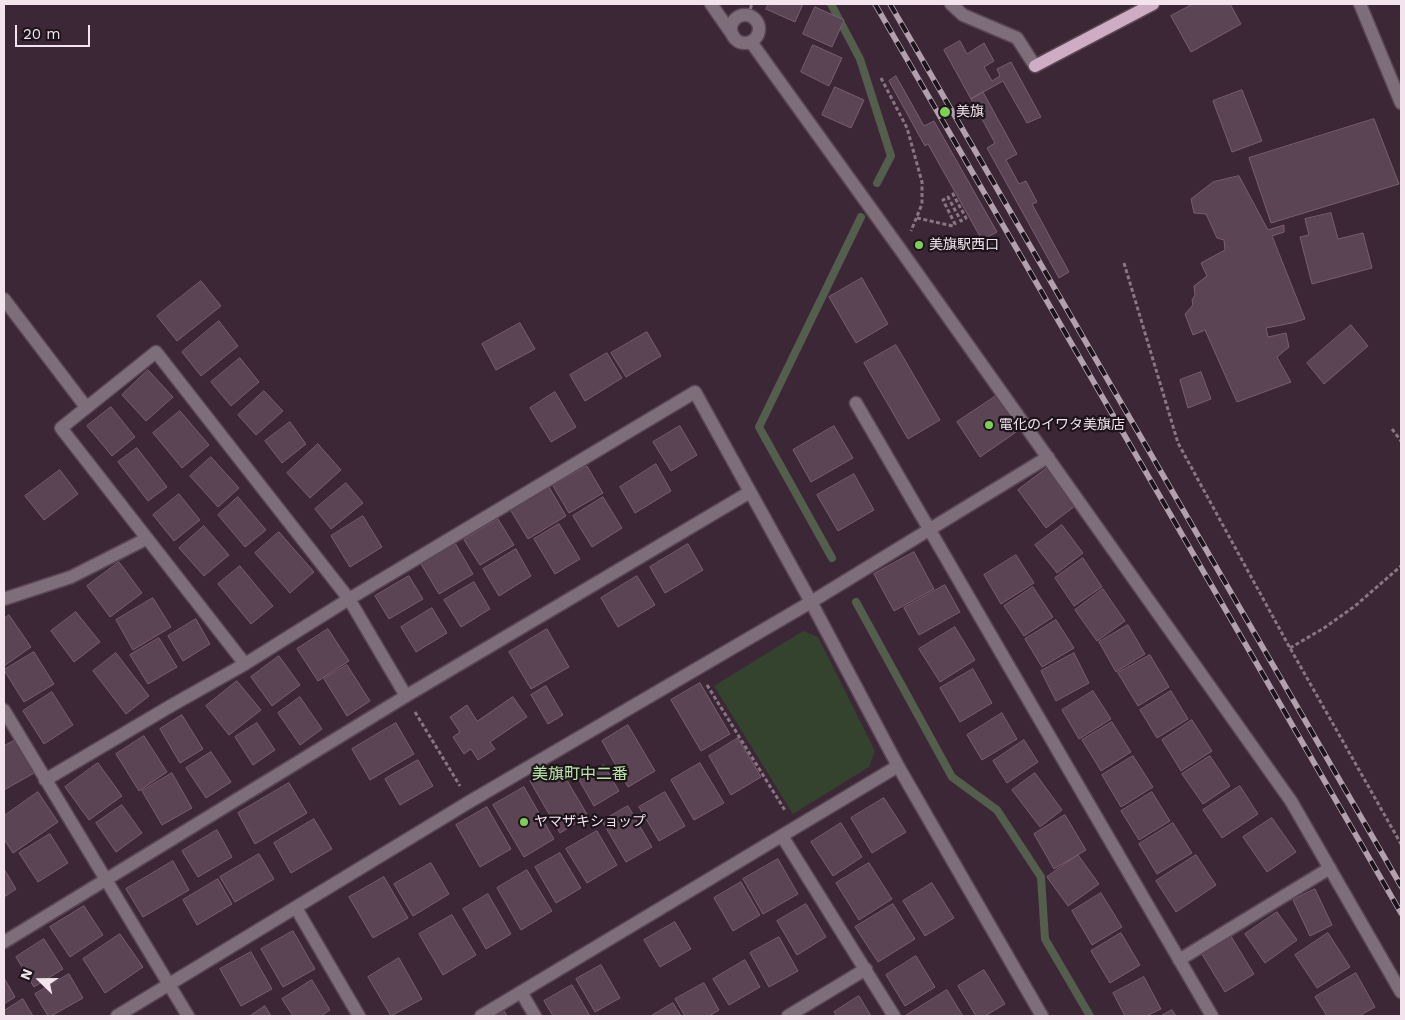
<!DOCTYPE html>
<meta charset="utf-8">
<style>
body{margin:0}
#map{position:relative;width:1405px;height:1020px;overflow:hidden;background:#3c2736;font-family:"Work Sans",sans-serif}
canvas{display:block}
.frame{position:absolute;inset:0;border:5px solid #f2e3ed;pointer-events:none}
.north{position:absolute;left:15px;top:955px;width:50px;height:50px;-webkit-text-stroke:4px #1d131a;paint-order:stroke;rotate:292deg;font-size:14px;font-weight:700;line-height:20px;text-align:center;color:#f2e3ed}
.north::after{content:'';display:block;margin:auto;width:18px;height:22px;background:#f2e3ed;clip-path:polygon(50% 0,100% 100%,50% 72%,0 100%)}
.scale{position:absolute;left:15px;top:25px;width:75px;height:22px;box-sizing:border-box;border:2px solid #f2e3ed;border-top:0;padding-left:6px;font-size:15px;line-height:18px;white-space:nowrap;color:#f2e3ed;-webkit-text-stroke:4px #1d131a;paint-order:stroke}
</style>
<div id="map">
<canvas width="1405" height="1020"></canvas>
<div class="frame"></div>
<div class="north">N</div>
<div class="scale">20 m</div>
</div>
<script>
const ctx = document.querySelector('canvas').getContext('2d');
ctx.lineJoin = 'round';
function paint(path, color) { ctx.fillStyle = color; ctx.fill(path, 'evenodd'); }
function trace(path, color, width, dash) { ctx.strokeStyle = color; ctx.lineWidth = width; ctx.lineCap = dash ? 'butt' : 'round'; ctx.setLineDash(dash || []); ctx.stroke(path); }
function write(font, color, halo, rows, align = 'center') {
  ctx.font = font + ' "Work Sans","Noto Sans JP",sans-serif'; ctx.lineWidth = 4.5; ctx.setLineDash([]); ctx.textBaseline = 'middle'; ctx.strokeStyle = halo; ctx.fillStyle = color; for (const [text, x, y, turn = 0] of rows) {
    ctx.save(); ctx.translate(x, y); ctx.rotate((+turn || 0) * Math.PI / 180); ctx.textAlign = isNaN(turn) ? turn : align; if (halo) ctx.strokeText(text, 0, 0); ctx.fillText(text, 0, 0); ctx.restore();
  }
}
const green = new Path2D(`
 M803,631L818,637L875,751L869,767L793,814L714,686Z`);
const stream = new Path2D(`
 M831,4L860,59L891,156L877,183
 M832,558L759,427L861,217
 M856,602L952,777L997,810L1041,877L1045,939L1090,1016`);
const building = new Path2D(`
 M769,4H803L795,22L766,9Z
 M1193,4H1230L1241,24L1191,52L1171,16Z
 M815,7L844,20L832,47L803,34Z
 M960,41L967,54L984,43L994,61L984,67L992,81L1000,76L997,69L1011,62L1041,117L1027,123L1003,81L971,99L944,50Z
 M813,45L842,58L829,86L801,72Z
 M896,76L924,126L934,121L997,232L982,240L928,144L925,146L889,81Z
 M835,87L864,100L851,128L822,115Z
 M1242,90L1262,141L1232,152L1213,101Z
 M983,92L1017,154L1006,160L1019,184L1026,181L1037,202L1032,204L1069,272L1059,278L987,148L995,143L971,99Z
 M1374,119L1399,184L1271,223L1249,158Z
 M1239,176L1268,230L1284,225V232L1272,236L1305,319L1292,323L1266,328L1268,337L1286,333L1289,347L1277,357L1291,382L1237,402L1205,330L1193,335L1185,314L1193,305L1192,300L1195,295L1194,286L1207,276L1201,263L1225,250L1224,240L1217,238L1206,214L1194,213L1191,199L1213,182Z
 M1331,213L1338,239L1363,233L1372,268L1312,284L1300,237L1309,235L1305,219Z
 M862,278L888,324L856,343L829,297Z
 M201,281L221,306L177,341L157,316Z
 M219,321L238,346L201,376L182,352Z
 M520,323L535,349L496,370L482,344Z
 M1351,325L1368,346L1324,384L1307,363Z
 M647,332L661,356L626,377L611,353Z
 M896,345L940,420L908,439L864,363Z
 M607,353L622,378L585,401L570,375Z
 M240,358L259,382L231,406L211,382Z
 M148,370L173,397L146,421L122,395Z
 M1201,372L1211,399L1188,408L1180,380Z
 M264,391L283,411L256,435L238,415Z
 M555,392L576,427L551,442L530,408Z
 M999,394L1022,428L980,457L957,422Z
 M111,407L135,437L112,456L87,426Z
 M180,411L209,445L182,468L153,433Z
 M290,422L306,444L282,463L265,441Z
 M680,426L697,455L671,471L653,442Z
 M834,426L853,458L811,482L793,450Z
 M318,444L341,470L310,498L287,473Z
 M137,448L167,487L148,501L118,462Z
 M211,457L239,488L218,507L190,476Z
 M656,464L671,491L635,513L620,487Z
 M587,466L603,493L569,513L553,486Z
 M1047,468L1075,506L1046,528L1018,490Z
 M60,470L78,494L44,520L25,496Z
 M854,474L874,510L838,531L817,495Z
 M546,482L566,516L528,539L508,506Z
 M346,483L363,503L331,529L315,509Z
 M179,494L200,520L174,541L153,515Z
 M238,497L266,530L245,547L218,515Z
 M603,497L622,528L592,547L573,516Z
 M363,516L382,547L350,567L331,536Z
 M498,519L514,545L480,565L464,540Z
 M559,524L580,559L555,574L534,539Z
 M1062,525L1083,553L1057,573L1035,545Z
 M204,526L229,555L204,576L179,548Z
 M279,532L314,572L290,593L255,553Z
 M455,543L473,574L439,594L421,564Z
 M688,544L703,570L665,593L650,567Z
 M516,549L531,576L499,596L483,569Z
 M914,552L934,589L894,611L874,574Z
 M1016,555L1034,583L1001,604L984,575Z
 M1083,558L1102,587L1074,606L1055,578Z
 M119,562L142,593L110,617L87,586Z
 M240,566L273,606L251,624L218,584Z
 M409,576L423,599L389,619L375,596Z
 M637,576L655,605L618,627L601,598Z
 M474,582L490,609L461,627L444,600Z
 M945,585L960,612L919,635L904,608Z
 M1033,587L1053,617L1024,636L1004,606Z
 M1103,589L1125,621L1097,641L1075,610Z
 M153,598L171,627L133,650L116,620Z
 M432,608L447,633L416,652L401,627Z
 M76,612L100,642L74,662L51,631Z
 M9,615L31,647L4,666V619Z
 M196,619L210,644L183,661L168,636Z
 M1056,620L1074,648L1042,667L1025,639Z
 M1128,625L1145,654L1116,672L1099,642Z
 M955,627L975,660L940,682L919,649Z
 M328,629L349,661L318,681L297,649Z
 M547,629L569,667L531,689L509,652Z
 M159,638L177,667L148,684L130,655Z
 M34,652L54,684L24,702L4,670Z
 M116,653L149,696L126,714L93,671Z
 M1074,653L1089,683L1056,701L1041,671Z
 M1150,655L1169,687L1138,706L1118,673Z
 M279,656L300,685L272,706L251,677Z
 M347,665L370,701L347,716L324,679Z
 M973,669L992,703L960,722L940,688Z
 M237,681L261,710L229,735L206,706Z
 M700,683L730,734L701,751L671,700Z
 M546,686L563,715L548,724L531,695Z
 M1093,691L1111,719L1079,739L1062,710Z
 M1171,691L1188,719L1157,738L1140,710Z
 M52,692L73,725L44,744L23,711Z
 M300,697L322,729L300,745L278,713Z
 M513,697L527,717L490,742L495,749L478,760L471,749L464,754L453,737L460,732L450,717L467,705L477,721Z
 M1002,713L1017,739L982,760L967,735Z
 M182,715L203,749L180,763L160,729Z
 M1192,720L1212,751L1181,771L1162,740Z
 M1112,722L1131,752L1101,771L1082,740Z
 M257,723L275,750L253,765L235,737Z
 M396,723L414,754L370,780L352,749Z
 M628,725L655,771L628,787L602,741Z
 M144,736L167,772L139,791L116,754Z
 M738,738L761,777L731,795L709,756Z
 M18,739L36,772L4,790V746Z
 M1024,740L1038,762L1007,783L993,761Z
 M211,752L231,782L206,798L186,768Z
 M1133,756L1153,787L1121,807L1102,775Z
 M1210,756L1230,786L1203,804L1182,774Z
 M418,760L433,786L400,805L385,779Z
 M98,763L122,796L89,820L65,787Z
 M700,763L724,803L694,820L671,780Z
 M558,765L588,816L560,833L530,781Z
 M604,765L619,791L594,806L579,780Z
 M172,773L192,808L162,825L142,791Z
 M1035,773L1062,810L1040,827L1012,790Z
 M289,783L307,813L255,844L238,813Z
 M1240,786L1258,814L1222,838L1203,810Z
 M524,787L554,839L524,857L493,805Z
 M38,792L58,822L13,853L4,839V816Z
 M665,792L685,826L659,841L639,807Z
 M1152,792L1170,821L1139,840L1121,811Z
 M884,798L906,832L872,853L851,818Z
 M122,805L142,833L116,852L96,823Z
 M628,806L652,847L626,862L602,821Z
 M487,807L511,849L480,867L456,825Z
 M1065,815L1086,850L1054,869L1034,834Z
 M1272,818L1296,852L1267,872L1243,837Z
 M314,819L332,849L291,873L274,843Z
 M841,823L862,857L833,876L811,842Z
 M1173,823L1192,853L1157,874L1139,844Z
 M217,830L232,857L198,877L182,851Z
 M597,831L617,865L587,883L566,849Z
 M50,834L68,863L38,882L19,853Z
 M560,853L581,888L556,903L535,867Z
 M259,854L274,879L235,902L220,877Z
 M1078,855L1099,884L1068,906L1047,877Z
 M1196,855L1216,885L1176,912L1156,881Z
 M778,859L798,894L763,914L743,879Z
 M173,861L189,890L143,917L126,889Z
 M431,863L449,894L413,916L394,884Z
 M869,863L892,899L859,920L836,883Z
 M4,869L16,889L4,897Z
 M527,870L552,911L521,930L497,888Z
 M384,877L408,918L373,938L349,897Z
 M218,879L232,904L197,925L183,900Z
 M741,882L760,915L733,931L714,898Z
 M932,883L954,918L925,936L903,901Z
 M1315,889L1332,925L1310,936L1293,900Z
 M1101,893L1122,927L1092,945L1072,911Z
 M488,894L511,934L486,949L463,909Z
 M806,904L826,937L797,955L777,921Z
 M893,904L915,939L878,962L855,927Z
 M84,906L103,935L70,957L50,927Z
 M1277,912L1297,940L1265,963L1245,934Z
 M452,915L476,955L443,975L419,934Z
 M675,922L691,949L660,967L644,940Z
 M293,931L315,969L283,987L261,949Z
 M1121,933L1140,965L1110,983L1091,951Z
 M1229,933L1254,974L1225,992L1200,951Z
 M1328,933L1350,967L1317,988L1295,955Z
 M120,934L143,967L105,993L83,959Z
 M779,937L798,971L769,987L750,953Z
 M44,939L63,969L34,987L16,957Z
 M251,952L272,989L241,1006L220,969Z
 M916,956L935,987L905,1006L886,975Z
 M399,958L422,999L391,1016L368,977Z
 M745,960L760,987L729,1005L713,979Z
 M601,965L620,998L595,1012L576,979Z
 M984,970L1005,1004L985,1016H976L958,986Z
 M1356,973L1375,1007L1359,1016H1327L1315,997Z
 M69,974L83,998L51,1016H48L35,994Z
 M1144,977L1161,1009L1146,1016H1125L1113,993Z
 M4,978L15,997L4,1004Z
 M312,980L330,1010L321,1016H293L282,999Z
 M704,983L719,1010L709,1016H685L675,999Z
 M572,985L590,1016H553L544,1001Z
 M947,990L963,1016H905Z
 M859,996L871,1016H837L834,1012Z
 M23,999L33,1016H4V1011Z
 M673,1003L681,1016H651Z
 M265,1006L271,1016H250Z
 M503,1009L507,1016H491Z
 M1172,1010L1176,1016H1161Z`);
const path = new Path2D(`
 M748,15L752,4
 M881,78L907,128L922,182V204L911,231
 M917,218L953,226L955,224L943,200L948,197L961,221L966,218L953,194L955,193
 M1124,263L1178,443L1290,648L1401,844
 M1392,429L1401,441
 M1290,648L1324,628L1355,606L1401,566
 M707,685L786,812
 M415,712L460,786`);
const minor = new Path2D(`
 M711,4L734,37
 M951,4L963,15L1017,38L1035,66
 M1360,4L1401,103
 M731 29a14 14 0 1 1 28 0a14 14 0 1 1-28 0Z
 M751,42L900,249L1291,801L1401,992
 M4,299L86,407
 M856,403L1212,1016
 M4,599L71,577L146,539
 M245,664L61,428L156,352L349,599L406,696
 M4,710L188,1016
 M45,780L174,704L245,664L349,599L695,392L811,602L898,766L1042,1016
 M782,836L894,1016
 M296,908L359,1016
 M4,942L406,696L750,492
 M1179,960L1330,868
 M521,992L535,1016
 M117,1016L469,802L811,602L1048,457
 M481,1016L898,766
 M788,1016L866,969`);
const major = new Path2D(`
 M1035,66L1153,4`);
const rail = new Path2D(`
 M875,4L1401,913
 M890,4L1401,886`);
const markers = [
 [945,112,6,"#7cd154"],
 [919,245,5,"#7cd154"],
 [989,425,5,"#7cd154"],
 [524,822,5,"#7cd154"]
];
const poiNames = [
 ["美旗",956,112],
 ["美旗駅西口",929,245],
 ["電化のイワタ美旗店",999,425],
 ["ヤマザキショップ",534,822]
];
const quarterNames = [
 ["美旗町中二番",580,774]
];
paint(green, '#34432d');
trace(stream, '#545e4c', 8);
paint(building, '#5b4454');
trace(building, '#785f70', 1);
trace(minor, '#594553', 15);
trace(major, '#594553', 15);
trace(path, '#897683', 3, [4, 2.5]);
trace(minor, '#7e6e79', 12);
trace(major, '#ceacc3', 12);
trace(rail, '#b2a1ad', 5.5);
trace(rail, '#1d131a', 4, [11]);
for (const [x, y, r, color] of markers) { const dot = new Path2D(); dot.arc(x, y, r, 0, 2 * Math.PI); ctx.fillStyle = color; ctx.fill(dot); trace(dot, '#1d131a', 2); }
write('14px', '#f2e3ed', '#1d131a', poiNames, 'left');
write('16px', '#b8e7a5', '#1d131a', quarterNames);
</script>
